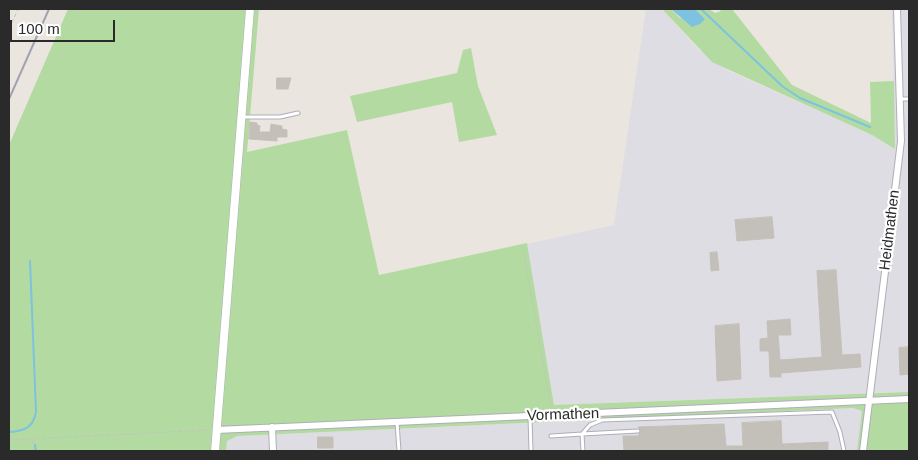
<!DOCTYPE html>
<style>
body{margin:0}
#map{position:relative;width:918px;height:460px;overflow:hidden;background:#eae5de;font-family:Arial,sans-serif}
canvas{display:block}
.frame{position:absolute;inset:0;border:10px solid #2a2a2a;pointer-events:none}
.scale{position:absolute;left:10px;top:20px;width:105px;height:22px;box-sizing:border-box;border:2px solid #2a2a2a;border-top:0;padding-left:6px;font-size:15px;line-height:18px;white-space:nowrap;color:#2a2a2a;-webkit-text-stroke:4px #fff;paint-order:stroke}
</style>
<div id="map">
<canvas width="918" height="460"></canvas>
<div class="frame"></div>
<div class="scale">100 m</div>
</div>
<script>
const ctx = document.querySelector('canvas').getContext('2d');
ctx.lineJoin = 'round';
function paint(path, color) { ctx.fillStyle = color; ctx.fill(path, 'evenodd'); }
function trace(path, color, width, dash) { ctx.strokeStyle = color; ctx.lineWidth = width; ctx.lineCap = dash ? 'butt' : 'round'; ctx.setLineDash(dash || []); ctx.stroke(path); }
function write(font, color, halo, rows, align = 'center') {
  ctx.font = font + ' Arial,sans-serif'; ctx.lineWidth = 4.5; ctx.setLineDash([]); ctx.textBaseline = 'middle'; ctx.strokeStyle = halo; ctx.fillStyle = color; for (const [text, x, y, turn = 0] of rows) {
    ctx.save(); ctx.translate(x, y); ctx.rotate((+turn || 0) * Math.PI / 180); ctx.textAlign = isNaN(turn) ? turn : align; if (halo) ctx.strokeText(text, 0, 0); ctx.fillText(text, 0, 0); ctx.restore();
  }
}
const industrial = new Path2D(`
 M646,9H662L699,50L727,70L872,135L895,148L892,9H909V392L554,405L527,244L614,225Z
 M853,408L862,411L857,451H226L227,441L237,436Z`);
const green = new Path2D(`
 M68,9H259L247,152L347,130L379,275L527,243L554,405L909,392V451H857L862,411L853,408L237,436L227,441L226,451H9V145Z
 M662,9H671L680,18L705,19L695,9H709L715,13L721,11L719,9H732L792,85L871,123L870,82L894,81L895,149L872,135L712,62Z
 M471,48L478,86L497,135L459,142L452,102L357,122L350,96L457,73L463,50Z`);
const water = new Path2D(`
 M671,9H695L705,19L700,24L692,27Z`);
const stream = new Path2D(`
 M701,9L782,86L800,98L870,127
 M9,432C24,431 33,428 36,412L30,261
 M35,445L36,451`);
const building = new Path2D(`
 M277,78H291L288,89H277Z
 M250,122L257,123V125L260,126L259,132H270L271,124L282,126V129L287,130V137H277V141L249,139Z
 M772,217L774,238L737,241L735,220Z
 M717,252L719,270L711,271L710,253Z
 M836,270L842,355L860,354L861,367L781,373V377H770L769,351H760V339L768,338L767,321L790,319L791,335H778L780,360L822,357L817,271Z
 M739,324L741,379L717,381L715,326Z
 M909,347V374L900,375L899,348Z
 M781,421L782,444L828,442V451H624L623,436H638L641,431L638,427L724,424L726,446H743L742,423Z
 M318,437H333V448H318Z`);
const path = new Path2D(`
 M9,29L18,9
 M523,249L551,407
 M9,440L210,430
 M33,440L34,451`);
const service = new Path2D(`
 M901,99H909
 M242,117H280L298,113
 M530,417L531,451
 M397,422L399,451
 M551,436L582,434L590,425L602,420L832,412L840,432L844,451
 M583,451L582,434L638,431`);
const minor = new Path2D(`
 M272,427L273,451
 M216,430L909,399
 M863,451L901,141L897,9`);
const tertiary = new Path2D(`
 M215,451L250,9`);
const rail = new Path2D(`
 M9,99L49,9`);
const streetNames = [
 ["Heidmathen",890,230,-83],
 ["Vormathen",563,415,-2]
];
paint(industrial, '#dfdde4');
paint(green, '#b3daa1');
paint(water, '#7dc3e0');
trace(stream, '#7dc3e0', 2);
paint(building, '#c3bfb9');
trace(building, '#c5c1b8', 1);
trace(service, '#aeafb9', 5);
trace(minor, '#aeafb9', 8);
trace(tertiary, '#aeafb9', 9);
trace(path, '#c3c3c3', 1, [4, 2.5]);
trace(service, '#fff', 3);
trace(minor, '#fff', 6);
trace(tertiary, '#fff', 8);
trace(rail, '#a1a3b2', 2);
write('15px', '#2a2a2a', '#fff', streetNames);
</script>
